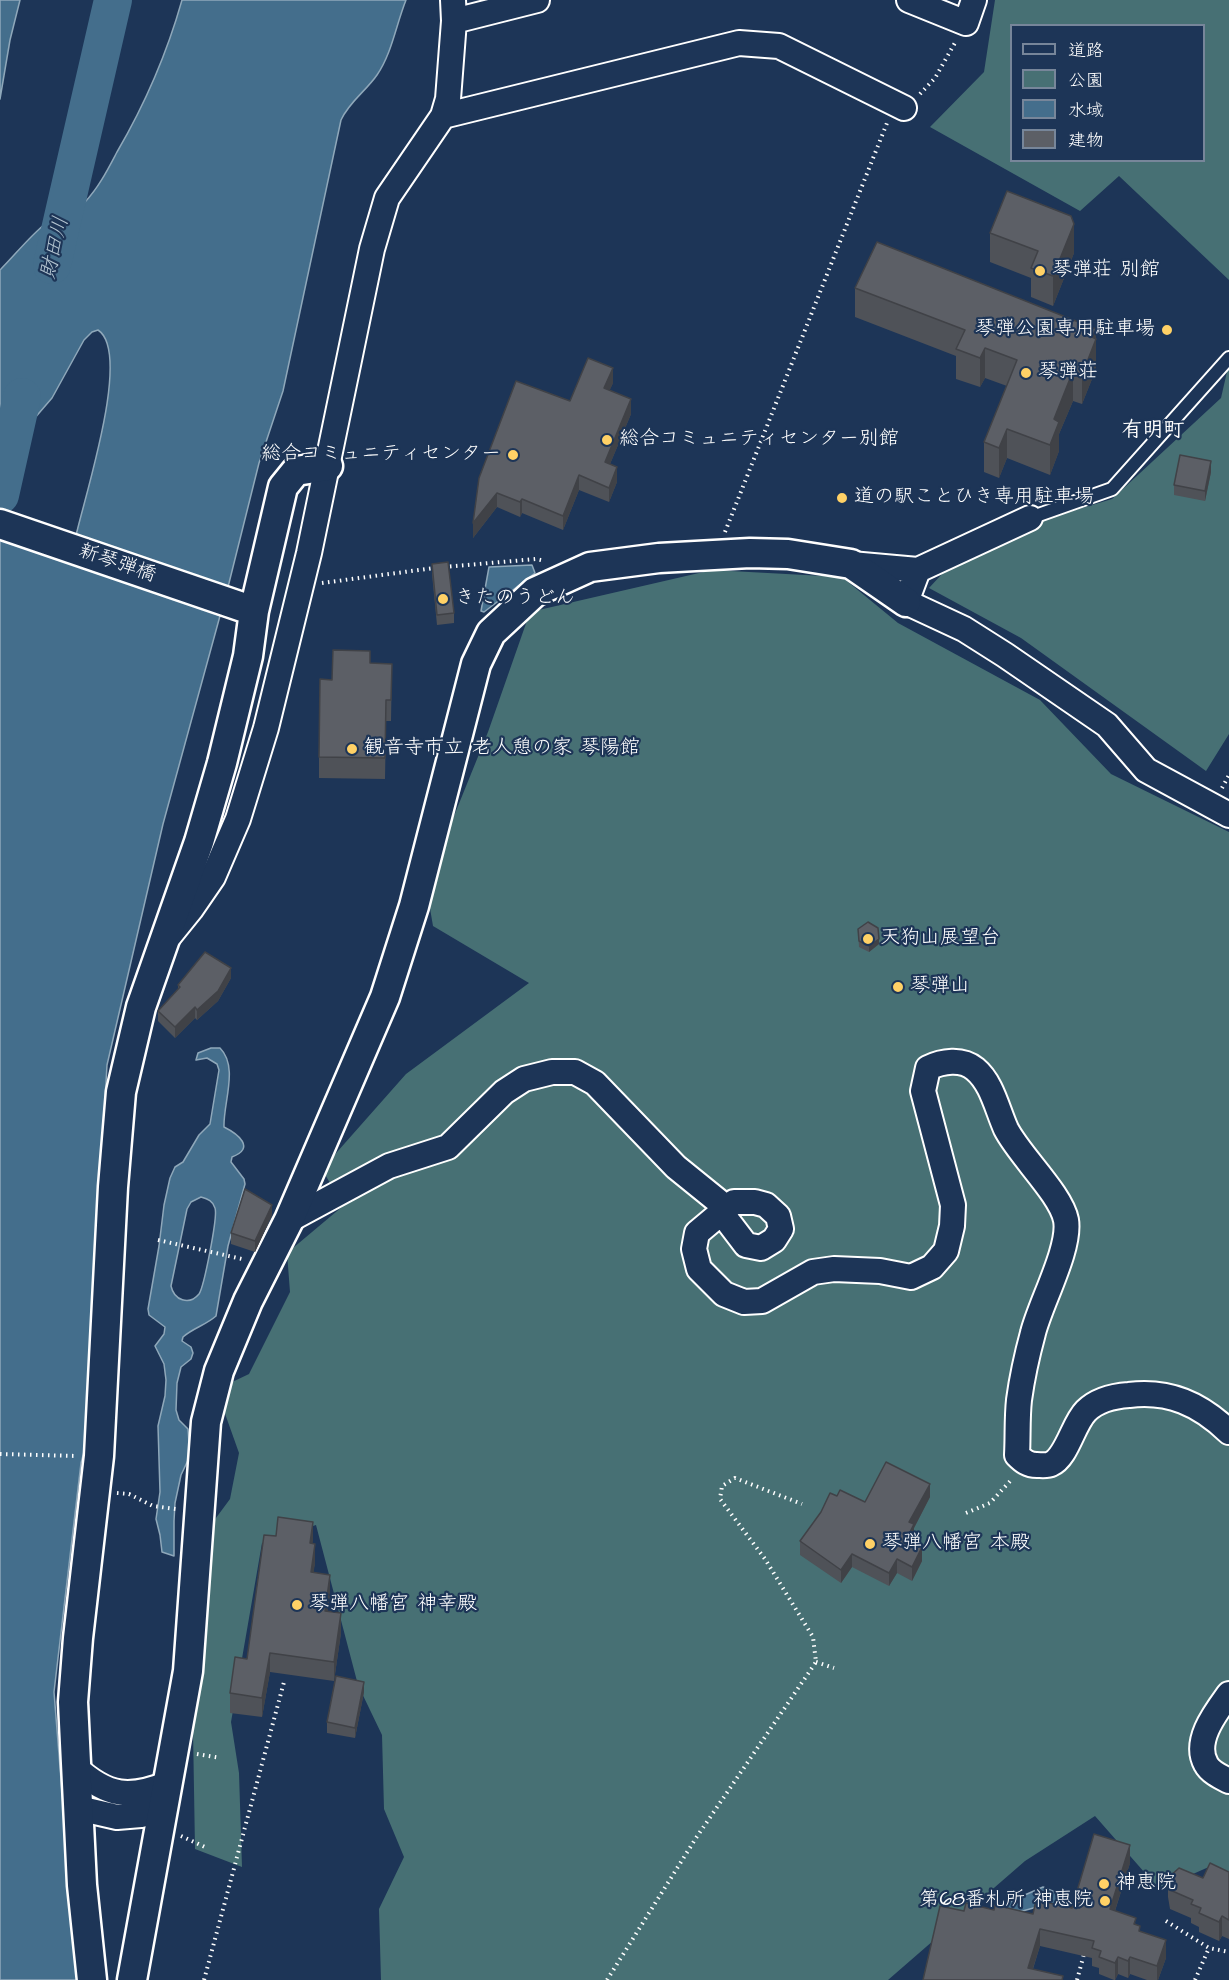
<!DOCTYPE html>
<meta charset="utf-8">
<style>
body{margin:0}
#map{position:relative;width:1229px;height:1980px;overflow:hidden;background:#1d3557;font-family:"Architects Daughter","Klee One",sans-serif}
canvas{display:block}
.legend{position:absolute;left:1010px;top:24px;width:195px;height:138px;box-sizing:border-box;background:#1d3557;border:2px solid #77869a;margin:0;padding:8px 10px;list-style:none;font-size:18px;color:#fff}
.legend li{display:flex;align-items:center;gap:12px;height:30px}
.legend b{width:30px;border:2px solid #77869a}
</style>
<div id="map">
<canvas width="1229" height="1980"></canvas>
<ul class="legend">
<li><b style="height:8px;background:#1d3557"></b>道路</li>
<li><b style="height:16px;background:#477074"></b>公園</li>
<li><b style="height:16px;background:#446e8c"></b>水域</li>
<li><b style="height:16px;background:#5c5f66"></b>建物</li>
</ul>
</div>
<script>
const ctx = document.querySelector('canvas').getContext('2d');
ctx.lineJoin = 'round';
function paint(path, color) { ctx.fillStyle = color; ctx.fill(path, 'evenodd'); }
function trace(path, color, width, dash) { ctx.strokeStyle = color; ctx.lineWidth = width; ctx.lineCap = dash ? 'butt' : 'round'; ctx.setLineDash(dash || []); ctx.stroke(path); }
function write(font, color, halo, rows, align = 'center') {
  ctx.font = font + ' "Architects Daughter","Klee One",sans-serif'; ctx.lineWidth = 4.5; ctx.setLineDash([]); ctx.textBaseline = 'middle'; ctx.strokeStyle = halo; ctx.fillStyle = color; for (const [text, x, y, turn = 0] of rows) {
    ctx.save(); ctx.translate(x, y); ctx.rotate((+turn || 0) * Math.PI / 180); ctx.textAlign = isNaN(turn) ? turn : align; if (halo) ctx.strokeText(text, 0, 0); ctx.fillText(text, 0, 0); ctx.restore();
  }
}
const green = new Path2D(`
 M995,0H1229V280L1119,176L1080,211L930,127L984,72ZM1012,26H1204V160H1012Z
 M1229,363V734L1206,771L1021,638L929,588L954,561L1049,518L1112,499L1221,398Z
 M712,570L842,577L898,623L1040,700L1111,774L1229,832V1885L1211,1866L1159,1889L1095,1816L1025,1861L888,1980H381L379,1909L404,1857L384,1809L382,1735L358,1685L316,1525L262,1543L231,1722L239,1773L242,1867L195,1849L193,1730L201,1671L213,1522L230,1499L239,1453L223,1408L228,1384L249,1374L290,1292L287,1253L343,1206L322,1169L406,1074L529,983L433,926L426,885L488,732L530,612Z`);
const water = new Path2D(`
 M0,0H20L10,40L0,99Z
 M182,0H406C396,25 392,53 377,75C366,91 349,102 341,120L283,391L259,463L229,583L163,824L107,1065L85,1448L81,1463L54,1692L77,1980H0V515L75,540C82,504 133,353 98,330L92,332L84,340L52,398L15,441L0,466V270C15,255 29,237 45,224C58,215 75,214 85,202C99,187 108,169 117,152C145,104 167,53 182,0Z
 M532,565L535,573L484,612L481,611L489,567Z
 M211,1048H220C239,1067 223,1103 224,1127C238,1134 256,1148 232,1157L231,1162L244,1179L245,1184L228,1246L216,1316C206,1325 193,1328 183,1337L182,1341L191,1347L193,1353L191,1359L181,1367L177,1383L176,1410L179,1420L188,1429L190,1456L181,1475L175,1503L174,1521V1556L162,1552L160,1535L156,1519L160,1492L158,1426L165,1396L166,1380L164,1364L155,1346L164,1334L165,1327L149,1315L148,1309L159,1246L164,1205L170,1178L175,1167L183,1162L199,1135L210,1124L219,1070L217,1064L207,1058L196,1060L198,1053ZM201,1197C208,1199 213,1201 215,1208C218,1216 204,1287 199,1294C189,1306 174,1300 171,1286L187,1209L191,1202Z
 M1043,1887L1064,1896L1053,1913L1037,1907L1001,1917L1002,1905Z`);
const river = new Path2D(`
 M52,265L113,0
 M0,495L22,397`);
const path = new Path2D(`
 M920,94L935,78L956,41
 M725,532L887,123
 M444,567L536,559L545,561
 M322,583L434,568
 M1222,788L1229,775
 M158,1240L242,1259
 M0,1454L77,1456
 M117,1493L129,1494L153,1506L176,1509
 M966,1513L990,1503L1012,1479
 M816,1662L834,1668
 M197,1754L220,1758
 M181,1836L207,1848
 M1166,1921L1209,1948L1229,1952
 M204,1980L284,1682
 M607,1980L696,1838L816,1662L813,1637L765,1559L720,1499L722,1486L735,1478L802,1504
 M1077,1980L1084,1954
 M1195,1980L1209,1948`);
const service = new Path2D(`
 M1030,518L1112,489L1229,358`);
const minor = new Path2D(`
 M909,0L966,23L974,0
 M454,21L537,0
 M443,116L739,43L779,46L904,108
 M851,564L918,570L1030,518
 M918,570L906,602L964,629L1005,655L1107,725L1146,770L1229,815
 M170,935L191,909L213,877L238,819L266,728L309,553L372,249L387,198L443,116L448,99L454,21L453,0
 M289,1220L389,1166L448,1147L504,1092L524,1079L552,1072H575L595,1083L676,1167L718,1201
 M730,1224L746,1245L761,1248L774,1240L781,1229L778,1216L766,1205L755,1202H734L697,1233L694,1249L699,1269L724,1294L744,1302L762,1301L813,1272L834,1269L880,1271L911,1277L932,1267L946,1251L952,1226L953,1205L923,1091L928,1068C942,1061 962,1058 975,1069C992,1083 997,1109 1006,1129C1019,1155 1061,1194 1066,1220C1071,1248 1040,1304 1033,1333C1027,1355 1022,1378 1019,1400C1017,1418 1018,1437 1017,1455C1023,1461 1028,1465 1037,1465C1041,1465 1047,1466 1051,1464C1067,1457 1073,1424 1086,1411C1097,1400 1115,1396 1129,1395C1169,1390 1200,1404 1229,1432
 M1229,1694C1216,1712 1193,1741 1206,1764C1210,1772 1221,1777 1229,1781
 M76,1768C108,1797 130,1799 169,1783
 M78,1808L117,1817L141,1815L164,1810`);
const tertiary = new Path2D(`
 M0,524L254,611
 M92,1980L82,1885L73,1702L78,1638L99,1456L113,1187L121,1092L141,1007L199,842L222,763L248,656L254,611L283,487L296,471L328,466
 M132,1980L188,1671L206,1422L219,1371L248,1301L289,1220L385,997L414,906L476,664L491,633L535,592L590,567L659,558L750,553L788,554L851,564L906,602`);
const wall = new Path2D(`
 M990,233L1074,253L1053,306L1031,297V278L990,262Z
 M855,288L1096,329V369L1082,404L1073,401L1059,434V451L1050,475L1007,458L999,478L984,472V442L1007,386L985,378L980,387L956,379V356L855,317Z
 M613,383L609,391L631,414L610,464L617,482L609,502L579,490L563,530L522,513L520,517L497,507L473,538V523L570,401Z
 M1211,472L1205,501L1174,495V485Z
 M432,564L454,613V623L437,625L432,574Z
 M370,663L392,664L391,721H386L385,779L319,778V757L332,680Z
 M858,929L879,944L869,952L859,947Z
 M231,978L218,1001L197,1020L195,1018L175,1038L158,1021V1011L178,990V985Z
 M272,1215L255,1252L231,1244V1233Z
 M837,1496L865,1502L930,1497L914,1528V1538L912,1542L922,1561L912,1581L897,1573L889,1586L852,1567L841,1583L800,1555V1541Z
 M313,1544L315,1563L313,1573L330,1594L327,1612L341,1633L334,1681L270,1672L262,1717L230,1713V1693L247,1659Z
 M364,1692L355,1738L327,1733V1722Z
 M1130,1863L1115,1911L1136,1924L1140,1932L1166,1958L1158,1980H1147L1130,1974L1128,1978L1118,1974L1115,1980H1114L1099,1974V1968L1092,1966V1958L1040,1946L1033,1969L1063,1980H923L964,1911L994,1910L1033,1914L1072,1908Z
 M1229,1872V1939L1222,1936L1219,1941L1199,1932V1927L1191,1923V1918L1170,1909L1168,1897V1878H1203Z`);
const shadedWall = new Path2D(`
 M1074,224V253L1053,306V276Z
 M1096,329V369L1082,404V375L1092,337Z
 M985,348V378L980,387V358Z
 M613,368V383L604,403V388Z
 M1073,371V401L1059,434V451L1050,475V445L1054,419Z
 M631,399V414L605,476V462Z
 M1007,429V458L999,478V448Z
 M1211,461V472L1205,501V491Z
 M617,467V482L609,502V488Z
 M579,475V490L563,530V516Z
 M497,493V507L473,538V523Z
 M522,499V513L520,517V502Z
 M879,939V944L869,952V946Z
 M231,968V978L218,1001L197,1020V1010Z
 M195,1007V1018L175,1038V1027Z
 M272,1205V1215L255,1252V1241Z
 M930,1484V1497L914,1528V1538L906,1553V1540L909,1522Z
 M313,1522V1541L310,1562V1543Z
 M315,1544V1563L311,1592V1572Z
 M922,1547V1561L912,1581V1567Z
 M852,1554V1567L841,1583V1570Z
 M897,1559V1573L889,1586V1573Z
 M330,1575V1594L325,1631V1611Z
 M341,1613V1633L334,1681V1662Z
 M270,1653V1672L262,1717V1698Z
 M364,1682V1692L355,1738V1728Z
 M1130,1845V1863L1110,1926V1909Z
 M1222,1916V1936L1219,1941V1922Z
 M1040,1929V1946L1029,1980L1028,1968Z
 M1166,1940V1958L1158,1980H1157V1966Z
 M1118,1957V1974L1115,1980V1963Z
 M1130,1957V1974L1128,1978V1961Z`);
const building = new Path2D(`
 M1007,191L1071,216L1074,224L1053,276L1031,268L1038,251L990,233Z
 M877,242L1096,329L1092,337L1096,339L1082,375L1073,371L1054,419L1059,422L1050,445L1007,429L999,448L984,442L1017,360L985,348L980,358L956,349L965,330L855,288Z
 M588,358L613,368L604,388L631,399L605,462L617,467L609,488L579,475L563,516L522,499L520,502L497,493L473,523L479,478L516,381L570,401Z
 M1180,455L1211,461L1205,491L1174,485Z
 M448,562L454,613L437,615L432,564Z
 M333,650L370,651V663L392,664L391,700H386L385,758L319,757L320,679L332,680Z
 M868,922L878,928L879,939L869,946L859,941L858,929Z
 M205,952L231,968L218,991L197,1010L195,1007L175,1027L158,1011L180,987L178,985Z
 M245,1189L272,1205L255,1241L231,1233Z
 M886,1462L930,1484L909,1522L914,1524L906,1540L922,1547L912,1567L897,1559L889,1573L852,1554L841,1570L800,1541L821,1512L830,1493L837,1496L840,1490L865,1502Z
 M278,1517L313,1522L310,1543L315,1544L311,1572L330,1575L325,1611L341,1613L334,1662L270,1653L262,1698L230,1693L235,1657L247,1659L264,1535L276,1536Z
 M336,1676L364,1682L355,1728L327,1722Z
 M1094,1834L1130,1845L1110,1909L1136,1918L1134,1924L1140,1926L1139,1931L1166,1940L1157,1966L1130,1957L1128,1961L1118,1957L1115,1963L1099,1957L1101,1951L1092,1948L1094,1941L1040,1929L1028,1968L1063,1976L1062,1980H923L940,1906L964,1911L966,1903L994,1910L995,1905L1033,1914L1036,1900L1072,1908Z
 M1210,1863L1229,1872V1920L1222,1916L1219,1922L1199,1913L1201,1908L1191,1904L1193,1900L1170,1890L1168,1878L1179,1868L1203,1878Z`);
const markers = [
 [1040,271,6,"#ffd166"],
 [1167,330,6,"#ffd166"],
 [1026,373,6,"#ffd166"],
 [607,440,6,"#ffd166"],
 [513,455,6,"#ffd166"],
 [842,498,6,"#ffd166"],
 [443,599,6,"#ffd166"],
 [352,749,6,"#ffd166"],
 [868,939,6,"#ffd166"],
 [898,987,6,"#ffd166"],
 [870,1544,6,"#ffd166"],
 [297,1605,6,"#ffd166"],
 [1104,1884,6,"#ffd166"],
 [1105,1901,6,"#ffd166"]
];
const poiNames = [
 ["琴弾荘 別館",1052,271],
 ["琴弾公園専用駐車場",1155,330,"right"],
 ["琴弾荘",1038,373],
 ["総合コミュニティセンター別館",619,440],
 ["総合コミュニティセンター",501,455,"right"],
 ["道の駅ことひき専用駐車場",854,498],
 ["きたのうどん",455,599],
 ["観音寺市立 老人憩の家 琴陽館",364,749],
 ["天狗山展望台",880,939],
 ["琴弾山",910,987],
 ["琴弾八幡宮 本殿",882,1544],
 ["琴弾八幡宮 神幸殿",309,1605],
 ["神恵院",1116,1884],
 ["第68番札所 神恵院",1093,1901,"right"]
];
const streetNames = [
 ["新琴弾橋",117,564,19]
];
const waterNames = [
 ["財田川",56,248,-77]
];
const neighbourhoodNames = [
 ["有明町",1153,432]
];
paint(green, '#477074');
paint(water, '#446e8c');
trace(water, '#8fa8ba', 1.5);
trace(river, '#446e8c', 38);
trace(service, '#fff', 16);
trace(minor, '#fff', 28);
trace(tertiary, '#fff', 33);
trace(path, '#fff', 4, [1.5, 4.5]);
trace(service, '#1d3557', 12);
trace(minor, '#1d3557', 24);
trace(tertiary, '#1d3557', 28);
paint(wall, '#4f5258');
paint(shadedWall, '#404247');
paint(building, '#5c5f66');
trace(building, '#404247', 1.5);
for (const [x, y, r, color] of markers) { const dot = new Path2D(); dot.arc(x, y, r, 0, 2 * Math.PI); ctx.fillStyle = color; ctx.fill(dot); trace(dot, '#1d3557', 2); }
write('20px', '#fff', '#1d3557', poiNames, 'left');
write('20px', '#fff', '#1d3557', streetNames);
write('italic 21px', '#b4c5d1', '#1d3557', waterNames);
write('bold 21px', '#fff', '#1d3557', neighbourhoodNames);
</script>
